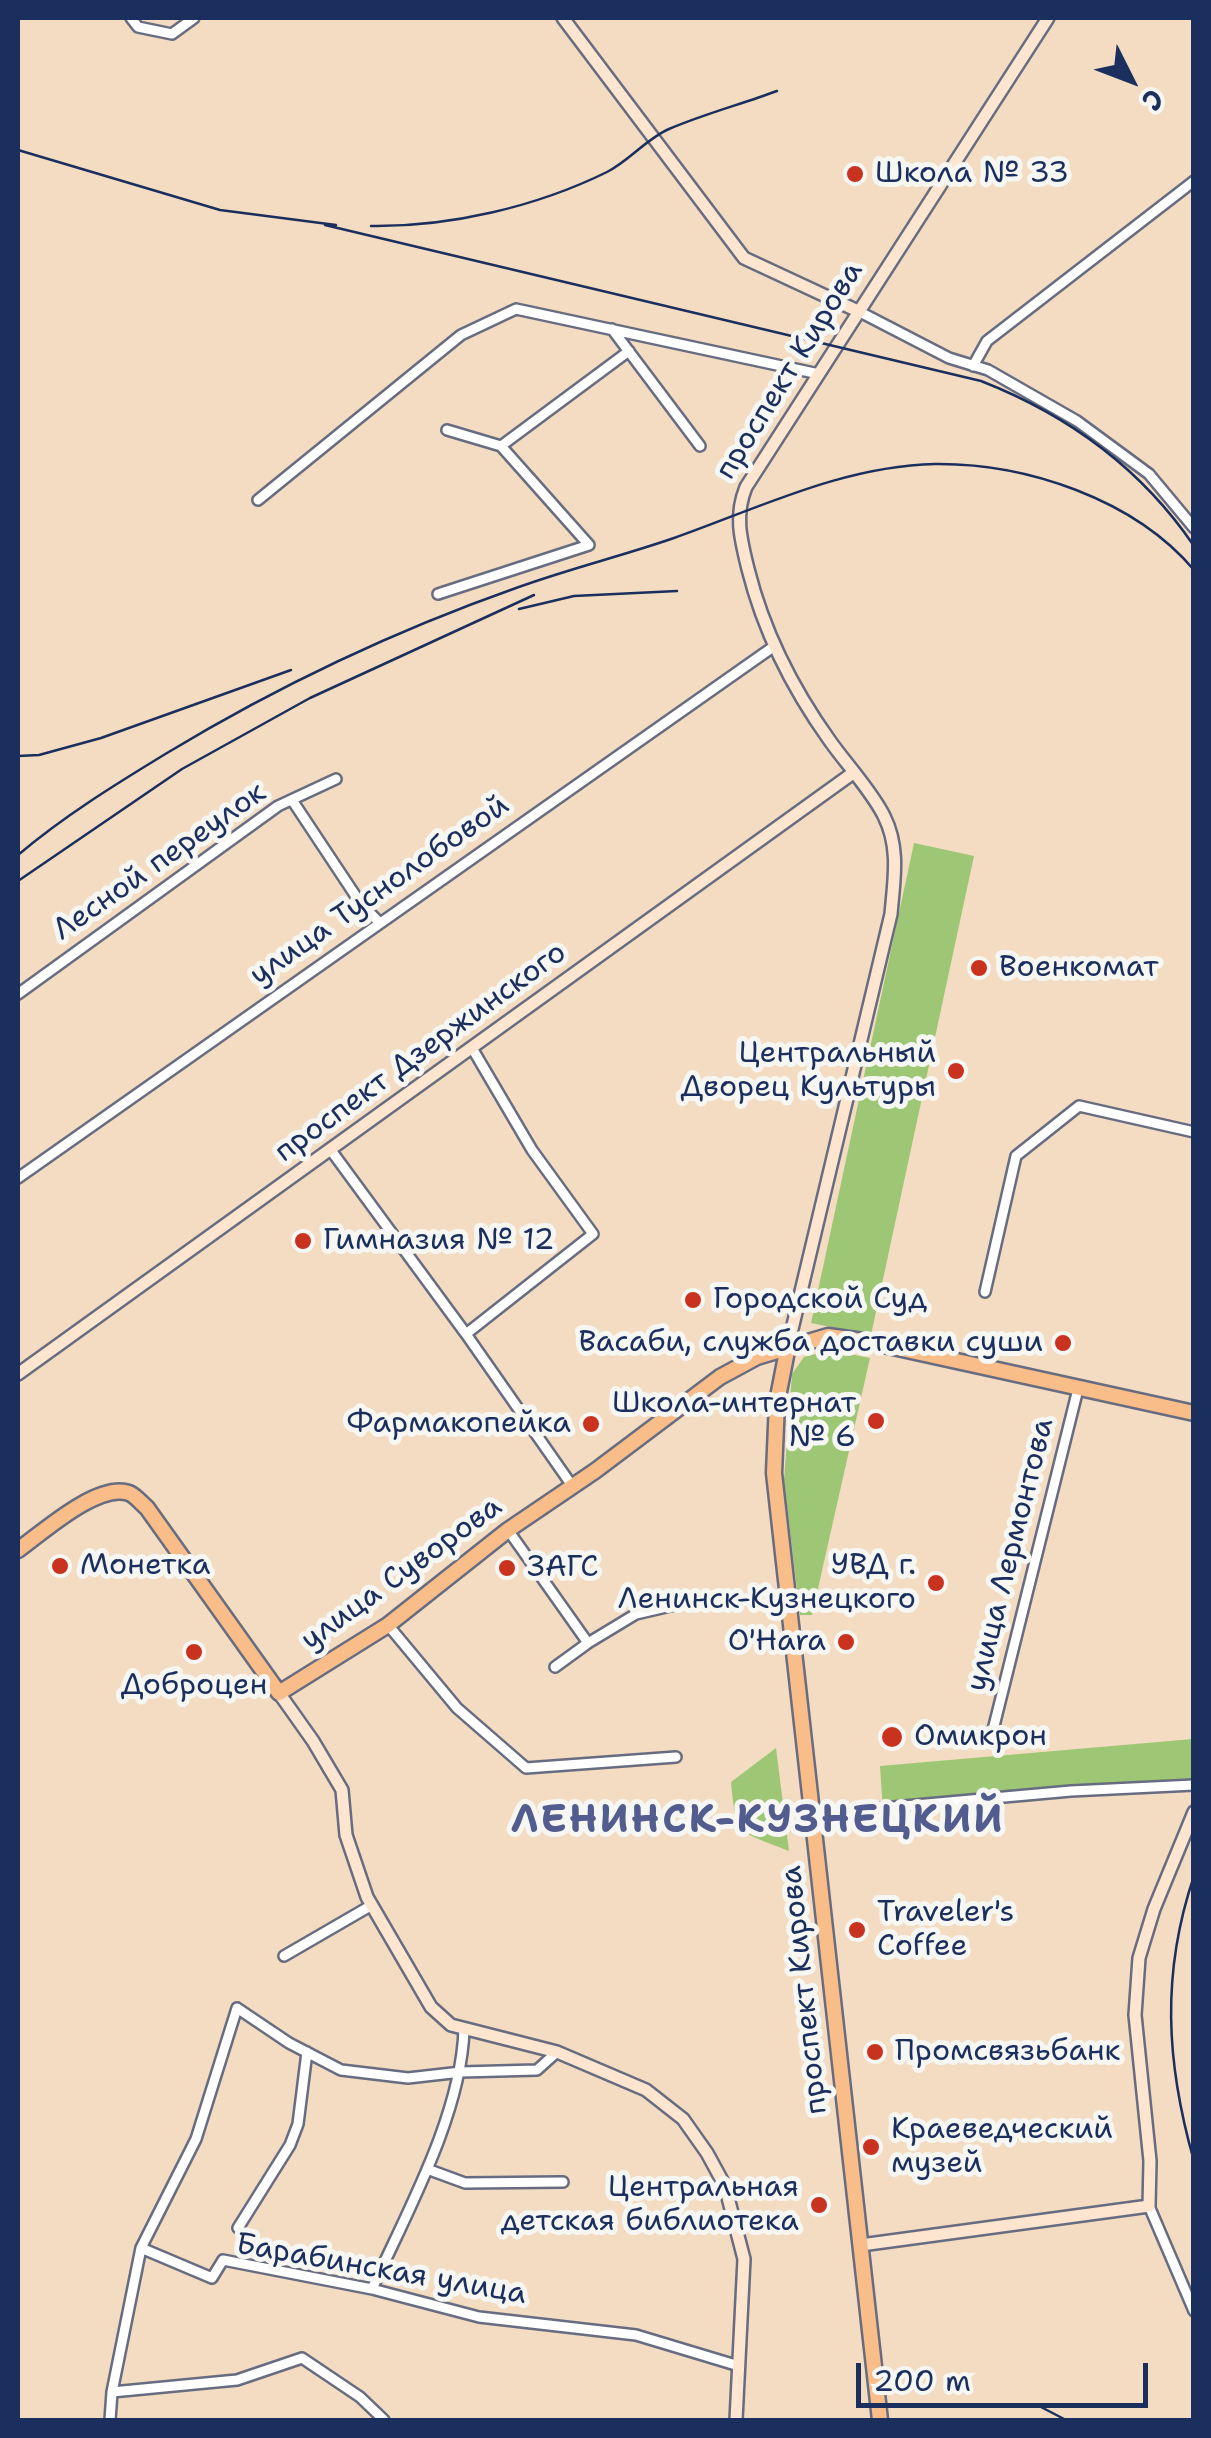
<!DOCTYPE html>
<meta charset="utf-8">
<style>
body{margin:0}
#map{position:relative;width:1211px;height:2438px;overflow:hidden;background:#f3dcc1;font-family:"Shantell Sans",sans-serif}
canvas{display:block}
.frame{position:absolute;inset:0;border:20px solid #1b2f5e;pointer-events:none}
.north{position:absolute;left:1081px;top:30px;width:100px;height:100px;-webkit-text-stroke:8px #f6f6f2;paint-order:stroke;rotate:132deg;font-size:28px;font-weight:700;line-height:40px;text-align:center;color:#1b2f5e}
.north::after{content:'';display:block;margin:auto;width:35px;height:45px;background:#1b2f5e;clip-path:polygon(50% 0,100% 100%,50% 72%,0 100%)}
.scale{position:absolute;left:856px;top:2363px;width:292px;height:45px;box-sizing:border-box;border:5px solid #1b2f5e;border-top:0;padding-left:12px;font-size:30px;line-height:35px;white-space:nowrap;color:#1b2f5e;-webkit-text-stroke:8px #f6f6f2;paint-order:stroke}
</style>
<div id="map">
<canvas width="1211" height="2438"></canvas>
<div class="frame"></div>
<div class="north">С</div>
<div class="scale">200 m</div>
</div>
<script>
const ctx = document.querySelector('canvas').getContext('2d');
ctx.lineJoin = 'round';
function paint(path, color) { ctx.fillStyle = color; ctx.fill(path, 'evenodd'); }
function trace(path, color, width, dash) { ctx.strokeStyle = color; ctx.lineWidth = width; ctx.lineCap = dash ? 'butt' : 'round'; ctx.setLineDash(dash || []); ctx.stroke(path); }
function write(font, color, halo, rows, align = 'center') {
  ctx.font = font + ' "Shantell Sans",sans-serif'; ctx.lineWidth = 10; ctx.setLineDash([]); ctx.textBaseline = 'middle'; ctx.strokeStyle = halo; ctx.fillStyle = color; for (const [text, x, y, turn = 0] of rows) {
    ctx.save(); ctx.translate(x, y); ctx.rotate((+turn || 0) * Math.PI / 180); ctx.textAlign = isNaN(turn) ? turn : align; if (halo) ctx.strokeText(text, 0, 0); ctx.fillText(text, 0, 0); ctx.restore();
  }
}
const green = new Path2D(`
 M914,843L974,856L871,1335L811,1323Z
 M831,1350L870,1358L812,1615H800L784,1480L792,1374L804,1357Z
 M1193,1739V1784L883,1812L880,1766Z
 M776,1748L789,1851C740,1831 736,1838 731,1782Z`);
const street = new Path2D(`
 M131,18L138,27L172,34L194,18
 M860,312L949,358L988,370L1077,421L1149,474L1194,528
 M612,329L700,446
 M973,366L987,341L1194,181
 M447,430L501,446L629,351
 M258,500L461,335L516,309L819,374
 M438,594L589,545L501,446
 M292,800L361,904L379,922
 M18,994L278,806L336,779
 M330,1149L466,1334L573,1487
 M18,1178L773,647
 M985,1292L1016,1156L1079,1106L1194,1132
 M466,1334L593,1234L532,1150L472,1048
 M508,1530L588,1643
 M388,1625L457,1708L526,1768L676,1757
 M555,1667L588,1643L636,1614L679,1604
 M992,1734L1078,1389
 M882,1808L1071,1791L1194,1785
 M284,1956L372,1905
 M427,2169L465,2183L563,2182
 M1149,2206L1194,2311
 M238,2228L290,2145L298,2124L307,2052
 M141,2248L212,2278L223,2260L372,2289L479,2317L636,2335L739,2366
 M372,2289C407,2212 461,2115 464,2030
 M112,2392L237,2380L302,2358L360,2397L384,2420
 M110,2420L112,2392L141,2248L196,2139L237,2008L289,2043L341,2070L408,2078L461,2072L537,2070L557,2052`);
const secondary = new Path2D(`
 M563,18L744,258L860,312
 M788,1346L891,914C894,879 900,848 884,816C871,790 847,765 830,741C792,688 764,633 748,569C741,540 734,516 746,487L1048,18
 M18,1374L853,773
 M279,1693L313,1741L342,1790L346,1835L367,1897L431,2007L451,2025L557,2052L646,2090L683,2119L707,2153L725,2186L744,2259L736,2420
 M861,2245L1149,2206L1150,2161L1135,2015L1139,1958L1154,1909L1194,1812`);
const primary = new Path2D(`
 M788,1346L777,1402L774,1473L880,2420
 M18,1550C42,1533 98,1482 129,1493C135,1495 142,1504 147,1508L279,1693L388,1625L508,1530L595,1471L720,1377L757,1357L828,1336L870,1342L1194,1413`);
const rail = new Path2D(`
 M18,150L220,210L336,225
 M325,225L981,381C1068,415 1141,468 1194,546
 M371,226C449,227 536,207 607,172C629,161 646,139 669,129C704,114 742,104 777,91
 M519,609L574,596L677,591
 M18,756L39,755L101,738L291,670
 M18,855C64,816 116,784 167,753C278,686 394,631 516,588C568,569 622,556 674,538C759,508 843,466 935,464C1026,463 1134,499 1194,570
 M18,881L182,769L310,698L534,595
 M1194,1876C1161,1973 1166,2063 1194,2161
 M1041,2407L1066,2420`);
const markers = [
 [855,174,10,"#c8321e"],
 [979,968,10,"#c8321e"],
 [956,1071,10,"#c8321e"],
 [303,1241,10,"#c8321e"],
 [693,1300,10,"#c8321e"],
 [1063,1343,10,"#c8321e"],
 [876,1421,10,"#c8321e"],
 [591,1424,10,"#c8321e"],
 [60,1566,10,"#c8321e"],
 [507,1568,10,"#c8321e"],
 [936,1583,10,"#c8321e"],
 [846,1642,10,"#c8321e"],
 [194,1652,10,"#c8321e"],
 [892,1737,12,"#c8321e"],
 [857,1930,10,"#c8321e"],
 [875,2052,10,"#c8321e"],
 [871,2147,10,"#c8321e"],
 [819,2205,10,"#c8321e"]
];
const poiNames = [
 ["Школа № 33",875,174],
 ["Военкомат",999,968],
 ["Центральный",936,1054,"right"],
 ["Дворец Культуры",936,1088,"right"],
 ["Гимназия № 12",323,1241],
 ["Городской Суд",713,1300],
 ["Васаби, служба доставки суши",1043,1343,"right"],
 ["Школа-интернат",856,1404,"right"],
 ["№ 6",856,1438,"right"],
 ["Фармакопейка",571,1424,"right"],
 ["Монетка",80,1566],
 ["УВД г.",916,1566,"right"],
 ["Ленинск-Кузнецкого",916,1600,"right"],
 ["ЗАГС",527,1568],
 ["O'Hara",826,1642,"right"],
 ["Доброцен",194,1686,"center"],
 ["Омикрон",914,1737],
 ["Traveler's",877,1913],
 ["Coffee",877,1947],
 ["Промсвязьбанк",895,2052],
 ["Краеведческий",891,2130],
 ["музей",891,2164],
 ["Центральная",799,2188,"right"],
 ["детская библиотека",799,2222,"right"]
];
const streetNames = [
 ["проспект Кирова",790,371,-58],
 ["Лесной переулок",160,862,-35],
 ["улица Туснолобовой",380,891,-35],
 ["проспект Дзержинского",421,1053,-36],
 ["улица Лермонтова",1011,1555,-76],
 ["улица Суворова",402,1574,-36],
 ["проспект Кирова",805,1990,-96],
 ["Барабинская улица",381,2270,10]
];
const districtNames = [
 ["ЛЕНИНСК-КУЗНЕЦКИЙ",758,1822]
];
paint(green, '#9dc774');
trace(street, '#676c81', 14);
trace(secondary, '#676c81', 16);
trace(primary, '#676c81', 19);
trace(street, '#fff', 9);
trace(secondary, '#fde5d0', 11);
trace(primary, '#f9bd89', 14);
trace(rail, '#1b2f5e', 2.5);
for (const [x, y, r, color] of markers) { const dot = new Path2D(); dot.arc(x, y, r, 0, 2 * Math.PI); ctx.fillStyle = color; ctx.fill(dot); trace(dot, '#f6f6f2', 4); }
write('30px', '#1b2f5e', '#f6f6f2', poiNames, 'left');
write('30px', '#1b2f5e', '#f6f6f2', streetNames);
ctx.letterSpacing = '2.5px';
write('bold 40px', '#535c8e', '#f6f6f2', districtNames);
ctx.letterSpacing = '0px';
</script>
